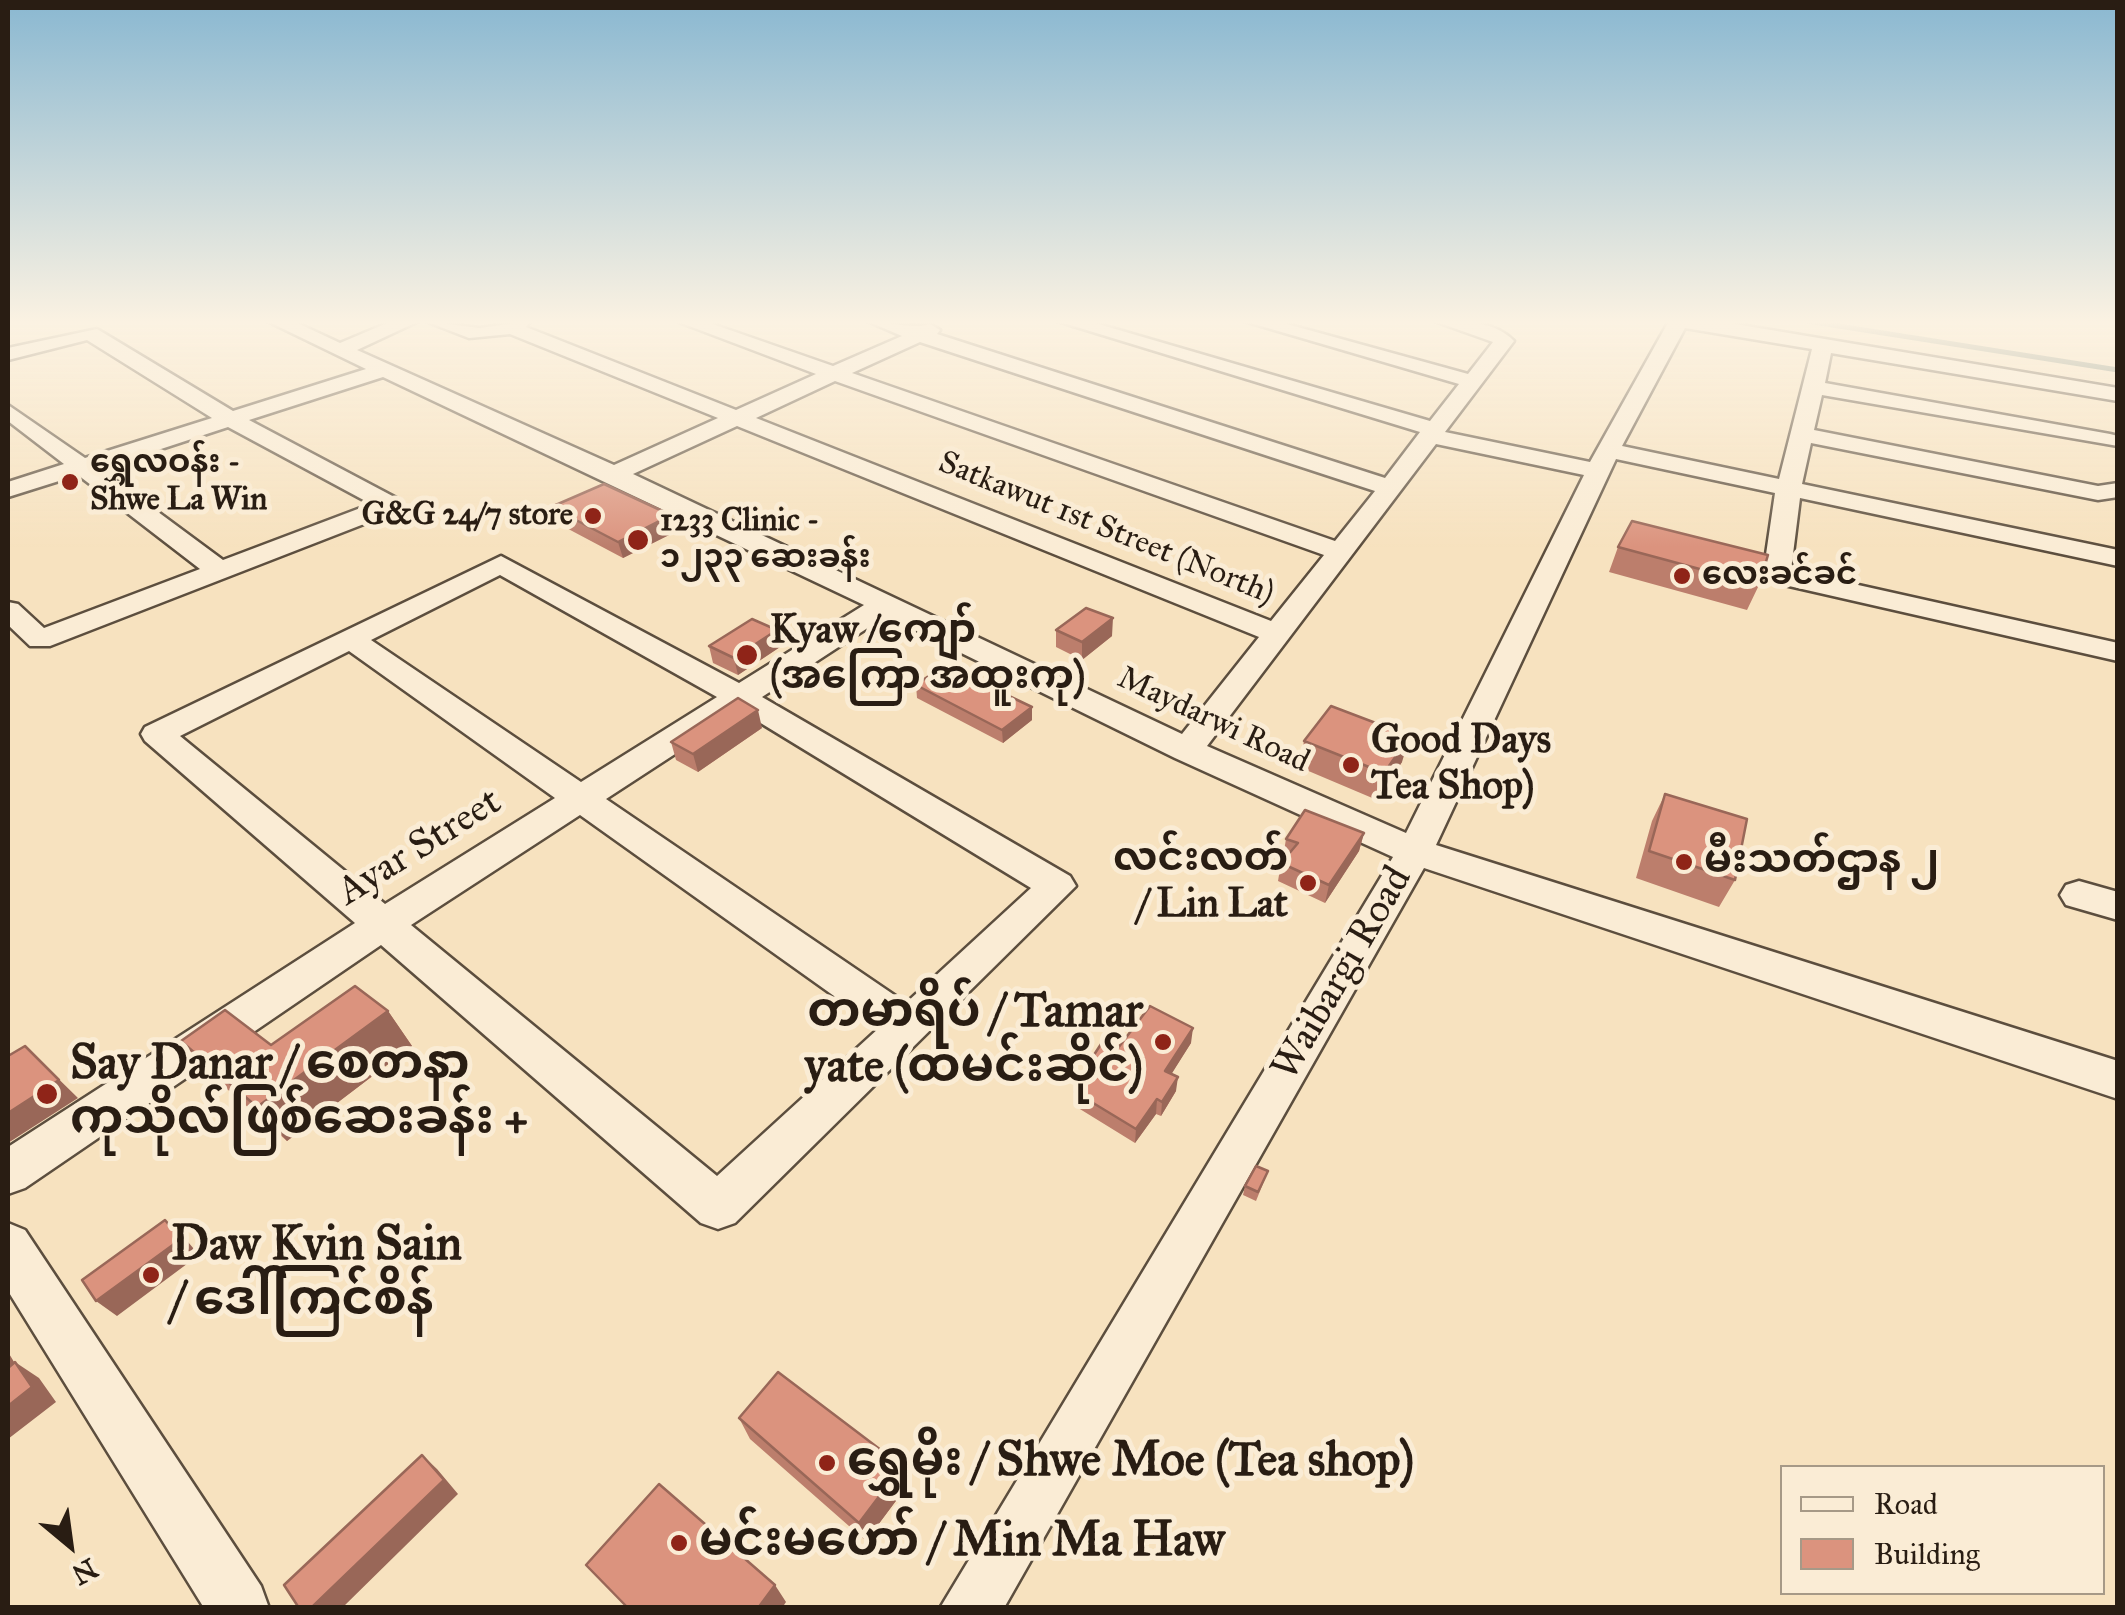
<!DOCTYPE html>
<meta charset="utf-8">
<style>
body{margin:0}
#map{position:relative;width:2125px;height:1615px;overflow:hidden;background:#f7e2bf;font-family:"IM FELL Great Primer",serif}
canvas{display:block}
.frame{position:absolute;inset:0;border:10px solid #291d13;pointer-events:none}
.legend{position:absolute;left:1780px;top:1465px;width:325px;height:130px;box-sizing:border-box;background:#faecd5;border:2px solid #a69987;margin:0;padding:12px 18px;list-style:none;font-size:30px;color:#291d13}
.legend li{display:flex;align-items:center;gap:20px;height:50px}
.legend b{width:50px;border:2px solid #a69987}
.north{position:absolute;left:20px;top:1495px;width:100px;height:100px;-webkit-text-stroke:8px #faecd5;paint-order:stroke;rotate:151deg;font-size:28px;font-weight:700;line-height:40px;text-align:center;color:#291d13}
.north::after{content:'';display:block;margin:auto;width:35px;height:45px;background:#291d13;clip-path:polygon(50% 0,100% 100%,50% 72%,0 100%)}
</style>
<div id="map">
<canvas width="2125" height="1615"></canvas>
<div class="frame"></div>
<ul class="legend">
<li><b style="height:12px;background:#faecd5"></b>Road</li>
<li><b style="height:28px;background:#db937e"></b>Building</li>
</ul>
<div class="north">N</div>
</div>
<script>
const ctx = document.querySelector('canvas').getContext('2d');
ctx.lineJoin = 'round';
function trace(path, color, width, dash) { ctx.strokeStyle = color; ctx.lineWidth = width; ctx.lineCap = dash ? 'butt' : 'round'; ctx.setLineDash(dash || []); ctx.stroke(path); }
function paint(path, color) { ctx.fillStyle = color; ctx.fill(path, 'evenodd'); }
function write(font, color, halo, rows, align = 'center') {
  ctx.font = font + ' "IM FELL Great Primer","Noto Sans Myanmar",serif'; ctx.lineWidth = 10; ctx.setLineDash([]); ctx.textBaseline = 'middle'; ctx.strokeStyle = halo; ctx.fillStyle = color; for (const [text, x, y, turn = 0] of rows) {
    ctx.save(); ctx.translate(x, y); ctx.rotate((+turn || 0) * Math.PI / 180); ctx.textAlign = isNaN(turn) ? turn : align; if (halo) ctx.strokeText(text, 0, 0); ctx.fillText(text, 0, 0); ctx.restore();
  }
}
const stream = new Path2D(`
 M1807,321L2118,370`);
const minor = new Path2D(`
 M267,321H293L340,343L392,321H419L357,350L614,465L718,418L510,334L469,338L425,321L479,328L531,321L526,327L736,410L816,374L676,321H704L833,366L902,336L867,321C888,321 911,330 930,324L940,330L937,334L1385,478L1420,432L1057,321H1088L1430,421L1459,384L1244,321H1276L1468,374L1493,342L1434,321C1461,321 1494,320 1514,341L1445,432L1590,462L1669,321H1717L2118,388V401L1831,353L1825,383L2110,434L2118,436V446L1822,395L1814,430L2098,486L2118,483V497L2098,500L1811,443L1802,484L2118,550V566L1800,498L1791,570L2118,643V661L1767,581L1763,575L1775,493L1616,459L1436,845L2118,1061V1099L1424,868L1004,1608H940L1393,857L1175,758L886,616L762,697L1070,876L1076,886L735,1223L718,1229L701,1223L381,945L25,1188L8,1194V1147L355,923L145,741L141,734L145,727L501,556L739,683L864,605L383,377L249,420L400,500L404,505L400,510L50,646H30L8,625V602L18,604L44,628L200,569L78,475L8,497V482L64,464L8,421V405L85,458L212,418L87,340L8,360V348L97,329L233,411L366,369ZM1685,328L1812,349L1779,479L1622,446ZM920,342L1375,491L1335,541L852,373ZM835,381L1324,555L1271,621L756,418ZM737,426L1259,637L1182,734L633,474ZM228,427L371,504L223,560L100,469ZM1436,444L1584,475L1406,833L1207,746ZM500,575L717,697L581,782L371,640ZM349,651L555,798L385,904L180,736ZM741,711L1031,888L906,1003L606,799ZM580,815L879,1028L717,1176L411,925Z
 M2079,881L2118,892V920L2066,905L2060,895L2066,885Z
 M8,1223L25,1230L261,1586L269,1608H204L8,1291Z`);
const wall = new Path2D(`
 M551,507L675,532L623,558L557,523Z
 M1618,547L1759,585L1747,610L1609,572Z
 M1056,630L1112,636L1082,660L1056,647Z
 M709,646L780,647L738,675L713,663Z
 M916,685L1032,720L1003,743L917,698Z
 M762,728L698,772L676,760L671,742Z
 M1304,741L1402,762L1377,800L1299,767Z
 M1665,794L1735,880L1719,907L1636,878L1652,821Z
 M1364,833L1359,851L1325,903L1278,881L1281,863L1285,858L1283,857L1286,839Z
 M388,1011L412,1046L287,1141L212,1076L181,1041L271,1045Z
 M1191,1043L1171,1074L1176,1091L1161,1116L1156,1114L1135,1143L1075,1106V1092L1087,1077L1088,1064L1118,1048Z
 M1268,1171L1256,1201L1243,1195L1245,1186Z
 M739,1418L902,1466L907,1486L866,1541L750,1439Z`);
const shadedWall = new Path2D(`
 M671,515L675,532L623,558L618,542Z
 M1113,618L1112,636L1082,660V642Z
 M777,630L780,647L738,675L734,658Z
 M1032,707V720L1003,743L1002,730Z
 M758,710L762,728L698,772L693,754Z
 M1410,736L1402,762L1377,800L1384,773Z
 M1364,833L1359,851L1325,903L1329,885Z
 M388,1011L412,1046L287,1141L257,1107Z
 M1193,1028L1191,1043L1164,1086L1165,1071Z
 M25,1046L78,1098L8,1143V1113Z
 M1178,1077L1176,1091L1161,1116L1162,1102Z
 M1157,1099L1156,1114L1135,1143L1136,1129Z
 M165,1220L183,1236L199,1255L117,1316L96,1301Z
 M8,1352L28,1385L8,1372Z
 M15,1362L39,1378L56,1402L8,1439V1406Z
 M422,1455L437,1469L458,1494L342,1608H311Z
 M902,1466L907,1486L866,1541L859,1523Z
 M775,1585L786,1602L782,1608H758Z`);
const building = new Path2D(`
 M604,484L671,515L618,542L551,507Z
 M1632,521L1768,555L1759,585L1618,547Z
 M1086,608L1113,618L1082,642L1056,630Z
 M752,619L777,630L734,658L709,646Z
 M944,665L1032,707L1002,730L916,685Z
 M738,698L758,710L693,754L671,742Z
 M1331,706L1410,736L1384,773L1304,741Z
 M1665,794L1747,819L1735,880L1649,851Z
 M1305,810L1364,833L1329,885L1281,863L1298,843L1286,839Z
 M355,986L388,1011L257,1107L181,1041L225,1010L271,1045Z
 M1150,1006L1193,1028L1165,1071L1178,1077L1162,1102L1157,1099L1136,1129L1075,1092L1095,1068L1088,1064L1103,1041L1118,1048Z
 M25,1046L59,1080L8,1113V1056Z
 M1256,1166L1268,1171L1258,1192L1245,1186Z
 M165,1220L181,1239L96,1301L82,1280Z
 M15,1362L32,1387L8,1406V1368Z
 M778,1372L902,1466L859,1523L739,1418Z
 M422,1455L444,1480L311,1608H299L284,1585Z
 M659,1484L775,1585L758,1608H628L586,1565Z`);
const markers = [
 [70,482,10,"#8f2418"],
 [593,516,10,"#8f2418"],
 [638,540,12,"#8f2418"],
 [1682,576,10,"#8f2418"],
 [747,655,12,"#8f2418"],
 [1351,765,10,"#8f2418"],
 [1684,862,10,"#8f2418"],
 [1308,883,10,"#8f2418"],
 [1163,1042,10,"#8f2418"],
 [47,1094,12,"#8f2418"],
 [151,1275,10,"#8f2418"],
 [827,1463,10,"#8f2418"],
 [679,1543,10,"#8f2418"]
];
const farPoinames = [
 ["ရွှေလဝန်း -",90,464],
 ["Shwe La Win",90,501],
 ["G&G 24/7 store",573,516,"right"],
 ["1233 Clinic -",660,522],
 ["၁၂၃၃ ဆေးခန်း",660,559],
 ["လေးခင်ခင်",1702,576]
];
const farStreetnames = [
 ["Satkawut 1st Street (North)",1106,529,22],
 ["Maydarwi Road",1213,721,25]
];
const poiNames = [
 ["Kyaw /ကျော်",770,632],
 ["(အကြော အထူးကု)",770,678],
 ["Good Days",1371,742],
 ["Tea Shop)",1371,788],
 ["လင်းလတ်",1288,860,"right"],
 ["/ Lin Lat",1288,906,"right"],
 ["မီးသတ်ဌာန ၂",1704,862]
];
const streetNames = [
 ["Ayar Street",420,848,-32],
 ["Waibargi Road",1343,974,-60]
];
const nearPoinames = [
 ["တမာရိပ် / Tamar",1143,1014,"right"],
 ["yate (ထမင်းဆိုင်)",1143,1069,"right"],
 ["Say Danar / စေတနာ",70,1066],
 ["ကုသိုလ်ဖြစ်ဆေးခန်း +",70,1121],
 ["Daw Kyin Sain",171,1247],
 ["/ ဒေါ်ကြင်စိန်",171,1302],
 ["ရွှေမိုး / Shwe Moe (Tea shop)",847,1463],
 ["မင်းမဟော် / Min Ma Haw",699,1543]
];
trace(stream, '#6f7e71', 5);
trace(minor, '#5c4e3e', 5);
paint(minor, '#faecd5');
paint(wall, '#bc7e6c');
paint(shadedWall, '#996758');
paint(building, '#db937e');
trace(building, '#996758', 2.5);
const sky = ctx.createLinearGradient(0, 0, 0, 547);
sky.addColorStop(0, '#8ab8d1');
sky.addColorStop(0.59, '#fbf2e2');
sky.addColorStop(1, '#fbf2e200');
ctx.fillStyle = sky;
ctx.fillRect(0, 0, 2125, 547);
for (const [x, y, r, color] of markers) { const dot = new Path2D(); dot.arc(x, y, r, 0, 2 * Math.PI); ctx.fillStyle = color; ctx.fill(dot); trace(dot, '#faecd5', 4); }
write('bold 32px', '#291d13', '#faecd5', farPoinames, 'left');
write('32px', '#291d13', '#faecd5', farStreetnames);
write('bold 40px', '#291d13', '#faecd5', poiNames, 'left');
write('40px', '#291d13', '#faecd5', streetNames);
write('bold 48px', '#291d13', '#faecd5', nearPoinames, 'left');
</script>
